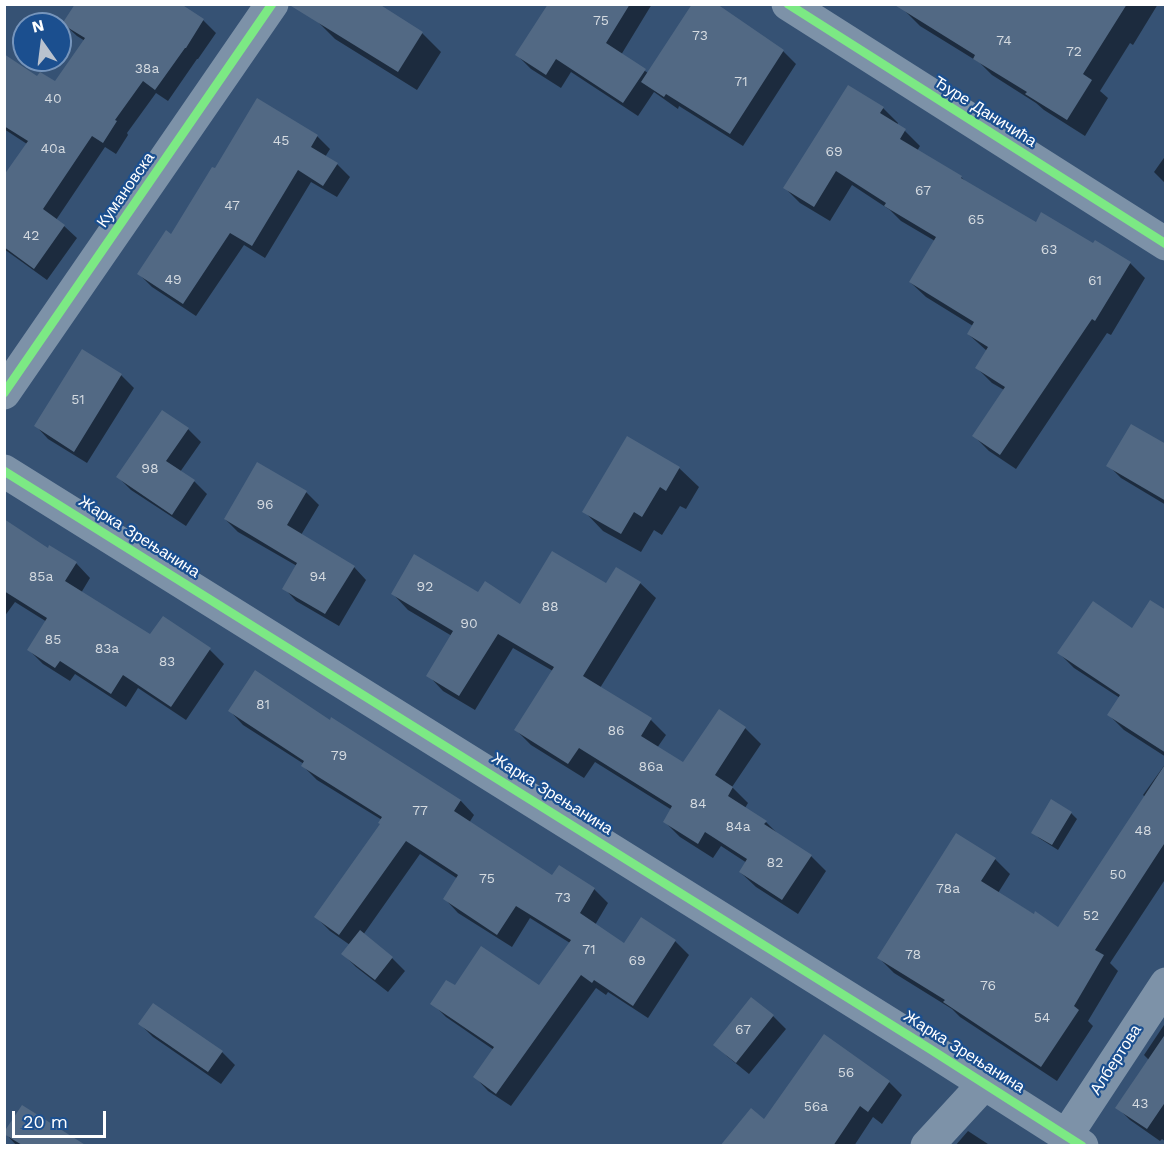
<!DOCTYPE html>
<meta charset="utf-8">
<style>
body{margin:0}
#map{position:relative;width:1170px;height:1150px;overflow:hidden;background:#365274;font-family:"Work Sans",sans-serif}
canvas{display:block}
.frame{position:absolute;inset:0;border:6px solid #fff;pointer-events:none}
.north{position:absolute;left:12px;top:12px;width:60px;height:60px;box-sizing:border-box;background:#1b4f8f;border:2px solid #7695bc;border-radius:50%;rotate:346deg;font-size:16px;font-weight:700;line-height:24px;text-align:center;color:#fff}
.north::after{content:'';display:block;margin:auto;width:21px;height:27px;background:#b9c2ce;clip-path:polygon(50% 0,100% 100%,50% 72%,0 100%)}
.scale{position:absolute;left:12px;top:1111px;width:94px;height:27px;box-sizing:border-box;border:3px solid #fff;border-top:0;padding-left:8px;font-size:18px;line-height:21px;white-space:nowrap;color:#fff;-webkit-text-stroke:4px #1b4f8f;paint-order:stroke}
</style>
<div id="map">
<canvas width="1170" height="1150"></canvas>
<div class="frame"></div>
<div class="north">N</div>
<div class="scale">20 m</div>
</div>
<script>
const ctx = document.querySelector('canvas').getContext('2d');
ctx.lineJoin = 'round';
function paint(path, color) { ctx.fillStyle = color; ctx.fill(path, 'evenodd'); }
function trace(path, color, width, dash) { ctx.strokeStyle = color; ctx.lineWidth = width; ctx.lineCap = dash ? 'butt' : 'round'; ctx.setLineDash(dash || []); ctx.stroke(path); }
function write(font, color, halo, rows, align = 'center') {
  ctx.font = font + ' "Work Sans",sans-serif'; ctx.lineWidth = 4.5; ctx.setLineDash([]); ctx.textBaseline = 'middle'; ctx.strokeStyle = halo; ctx.fillStyle = color; for (const [text, x, y, turn = 0] of rows) {
    ctx.save(); ctx.translate(x, y); ctx.rotate((+turn || 0) * Math.PI / 180); ctx.textAlign = isNaN(turn) ? turn : align; if (halo) ctx.strokeText(text, 0, 0); ctx.fillText(text, 0, 0); ctx.restore();
  }
}
const shadow = new Path2D(`
 M179,4L203,20L216,33L198,59H197L168,101L156,93L127,133L128,135L116,154L105,147L56,220L64,226L77,238L47,280L4,249V177L27,144L4,129V93L38,78L55,83L85,41L77,36L64,24Z
 M549,4H652L621,55L648,73L783,51L796,64L743,146L679,106L678,109L654,92L638,116L571,72L561,88L531,69L517,55Z
 M1008,4H1158L1133,45L1130,43L1100,91L1108,98L1085,136L1044,110L1036,103L992,75L980,63L920,26L903,9Z
 M316,20L422,33L441,52L417,90L335,39Z
 M883,108L898,123L897,125L905,131L920,146L917,151L961,177L966,182L1036,224L1093,245L1130,263L1145,278L1111,335L1107,333L1016,469L989,451L974,436L1004,390L992,383L977,368L987,351L968,334L973,326L926,297L910,282L935,241L901,221L890,210L852,185L830,221L800,203L785,188Z
 M317,136L330,149L325,157L337,164L350,177L337,197L311,182L265,258L244,245L196,316L152,287L139,274L172,236L215,170Z
 M1166,155V184L1154,172Z
 M121,375L134,388L87,463L48,439L36,426Z
 M188,429L201,442L180,472L195,482L207,494L186,526L131,490L118,477Z
 M1166,446V505L1121,478L1108,465Z
 M679,468L699,487L686,509L680,506L662,535L654,530L641,552L603,531L584,511Z
 M306,492L319,505L301,535L354,567L366,580L339,626L296,601L284,588L297,566L238,532L225,519Z
 M4,521L48,550L76,563L90,578L81,593L151,637L210,650L224,664L186,720L138,688L126,707L75,674L70,681L43,664L29,650L47,622L15,602L4,617Z
 M617,569L640,583L656,598L600,688L651,720L666,735L657,748L683,765L719,711L745,728L761,744L732,787L748,803L745,808L766,822L780,836L811,856L826,871L798,914L756,887L740,872L747,863L721,846L713,858L680,837L665,822L672,810L595,762L584,778L531,745L516,730L553,671L513,648L475,710L443,691L428,675L452,636L408,610L393,594H478L521,606L606,585Z
 M1166,612V757L1124,730L1109,715L1120,698L1074,668L1059,653L1133,630Z
 M230,711L330,722L332,720L461,801L474,815L469,823L553,877L594,889L608,903L595,925L625,945L642,919L675,941L689,955L648,1018L608,992L606,995L596,988L511,1106L488,1091L475,1077L494,1050L446,1017L432,1003L455,987H539L570,943L530,918L512,947L458,913L445,899L458,879L420,854L363,935L392,958L405,971L388,992L356,967L343,954L350,945L330,931L316,917L381,824L382,820L317,780L303,766L304,764L243,725Z
 M1166,763V878L1110,963L1118,971L1088,1021L1093,1026L1057,1081L960,1017L952,1009L894,973L879,958L995,859L1010,874L998,893L1059,929L1145,797L1143,795Z
 M1071,813L1077,819L1058,850L1039,838L1033,832Z
 M751,999L773,1016L786,1029L749,1074L728,1057L715,1044Z
 M1166,1022V1142L1162,1139L1160,1141L1130,1120L1117,1107L1149,1060L1144,1055Z
 M140,1024L222,1052L235,1065L221,1084L153,1037Z
 M824,1036L889,1082L902,1095L882,1124L873,1117L854,1146H722L765,1122Z
 M968,1131L991,1146H955Z
 M5,1133L76,1146H17Z`);
const building = new Path2D(`
 M75,4H181L204,19L186,48H185L155,90L143,81L115,120L117,121L103,143L92,136L43,209L65,225L34,269L4,247V175L28,141L4,126V54L37,76L40,72L55,81L85,38L62,24Z
 M291,4H379L423,32L398,72L291,6Z
 M548,4H630L606,43L646,69L623,103L556,59L546,75L515,55Z
 M692,4H717L784,50L730,134L666,94L664,97L641,82Z
 M893,4H1127L1083,74L1092,80L1067,120L1025,94L1027,92L973,59L975,55Z
 M848,85L884,107L880,113L906,129L900,139L962,176L961,178L1036,222L1041,212L1093,243L1095,240L1131,262L1095,321L1092,319L1000,455L972,436L1005,387L975,368L988,347L967,334L974,322L909,282L936,237L884,206L886,203L836,171L814,207L783,188Z
 M257,98L318,135L311,147L338,163L323,186L298,170L252,246L230,233L183,304L137,274L166,230L171,234L212,167L215,168Z
 M82,349L122,374L74,452L34,426Z
 M162,410L189,428L166,461L195,480L172,515L116,477Z
 M1131,424L1166,444V501L1106,466Z
 M627,436L680,467L666,491L660,487L642,517L634,512L621,534L582,512Z
 M257,462L307,491L287,525L355,566L325,614L282,589L297,563L224,519Z
 M4,519L48,548L49,545L77,562L65,581L150,634L163,616L211,648L171,707L123,675L111,694L60,661L55,668L27,650L47,618L4,591Z
 M552,551L606,583L616,567L641,582L583,676L652,718L641,736L683,762L719,709L746,727L715,775L733,787L728,796L767,821L764,824L812,855L782,900L739,872L747,859L705,832L698,844L663,822L672,806L579,748L568,764L514,730L554,667L498,634L459,696L426,676L453,631L391,594L414,554L478,592L485,581L520,604Z
 M1150,600L1166,610V753L1107,715L1120,695L1057,653L1093,601L1132,628Z
 M255,670L330,720L331,717L461,800L454,811L552,875L559,865L595,888L580,913L624,943L641,917L676,940L633,1006L594,980L592,983L581,975L496,1094L473,1077L494,1047L430,1004L446,980L455,985L481,946L539,985L571,940L516,906L497,935L443,899L458,875L406,841L339,935L314,917L380,824L378,823L382,817L301,766L304,761L228,711Z
 M1166,763V841L1095,950L1104,955L1074,1006L1079,1010L1041,1067L943,1002L945,1000L877,958L956,833L996,858L981,881L1034,914L1035,911L1058,927Z
 M1051,799L1072,812L1052,845L1031,833Z
 M360,930L393,957L375,980L341,954Z
 M751,997L774,1015L736,1063L713,1045Z
 M153,1003L223,1051L208,1072L138,1024Z
 M1166,1033V1101L1147,1129L1115,1108Z
 M824,1034L890,1081L868,1112L860,1106L833,1146H720L751,1108L764,1119Z
 M22,1105L87,1146L22,1145L4,1134V1132Z`);
const minor = new Path2D(`
 M788,4L1166,244
 M4,393L272,4
 M4,471L930,1049L1082,1146
 M1066,1136L1166,984
 M927,1146L985,1083`);
const cycleway = new Path2D(`
 M788,4L1166,244
 M4,393L272,4
 M4,471L930,1049L1082,1146`);
const numberNames = [
 ["75",601,21],
 ["73",700,36],
 ["74",1004,41],
 ["72",1074,52],
 ["38a",147,69],
 ["71",741,82],
 ["40",53,99],
 ["45",281,141],
 ["40a",53,149],
 ["69",834,152],
 ["67",923,191],
 ["47",232,206],
 ["65",976,220],
 ["42",31,236],
 ["63",1049,250],
 ["49",173,280],
 ["61",1095,281],
 ["51",78,400],
 ["98",150,469],
 ["96",265,505],
 ["85a",41,577],
 ["94",318,577],
 ["92",425,587],
 ["88",550,607],
 ["90",469,624],
 ["85",53,640],
 ["83a",107,649],
 ["83",167,662],
 ["81",263,705],
 ["86",616,731],
 ["79",339,756],
 ["86a",651,767],
 ["84",698,804],
 ["77",420,811],
 ["84a",738,827],
 ["48",1143,831],
 ["82",775,863],
 ["50",1118,875],
 ["75",487,879],
 ["78a",948,889],
 ["73",563,898],
 ["52",1091,916],
 ["71",589,950],
 ["78",913,955],
 ["69",637,961],
 ["76",988,986],
 ["54",1042,1018],
 ["67",743,1030],
 ["56",846,1073],
 ["43",1140,1104],
 ["56a",816,1107]
];
const streetNames = [
 ["Ђуре Даничића",985,112,32],
 ["Кумановска",126,190,-55],
 ["Жарка Зрењанина",139,537,32],
 ["Жарка Зрењанина",552,794,32],
 ["Жарка Зрењанина",964,1052,32],
 ["Албертова",1116,1060,-57]
];
paint(shadow, '#0007');
paint(building, '#526984');
trace(minor, '#7d92a8', 33);
trace(cycleway, '#7ce984', 9);
write('14px', '#d4dae0', null, numberNames);
write('16px', '#fff', '#1b4f8f', streetNames);
</script>
